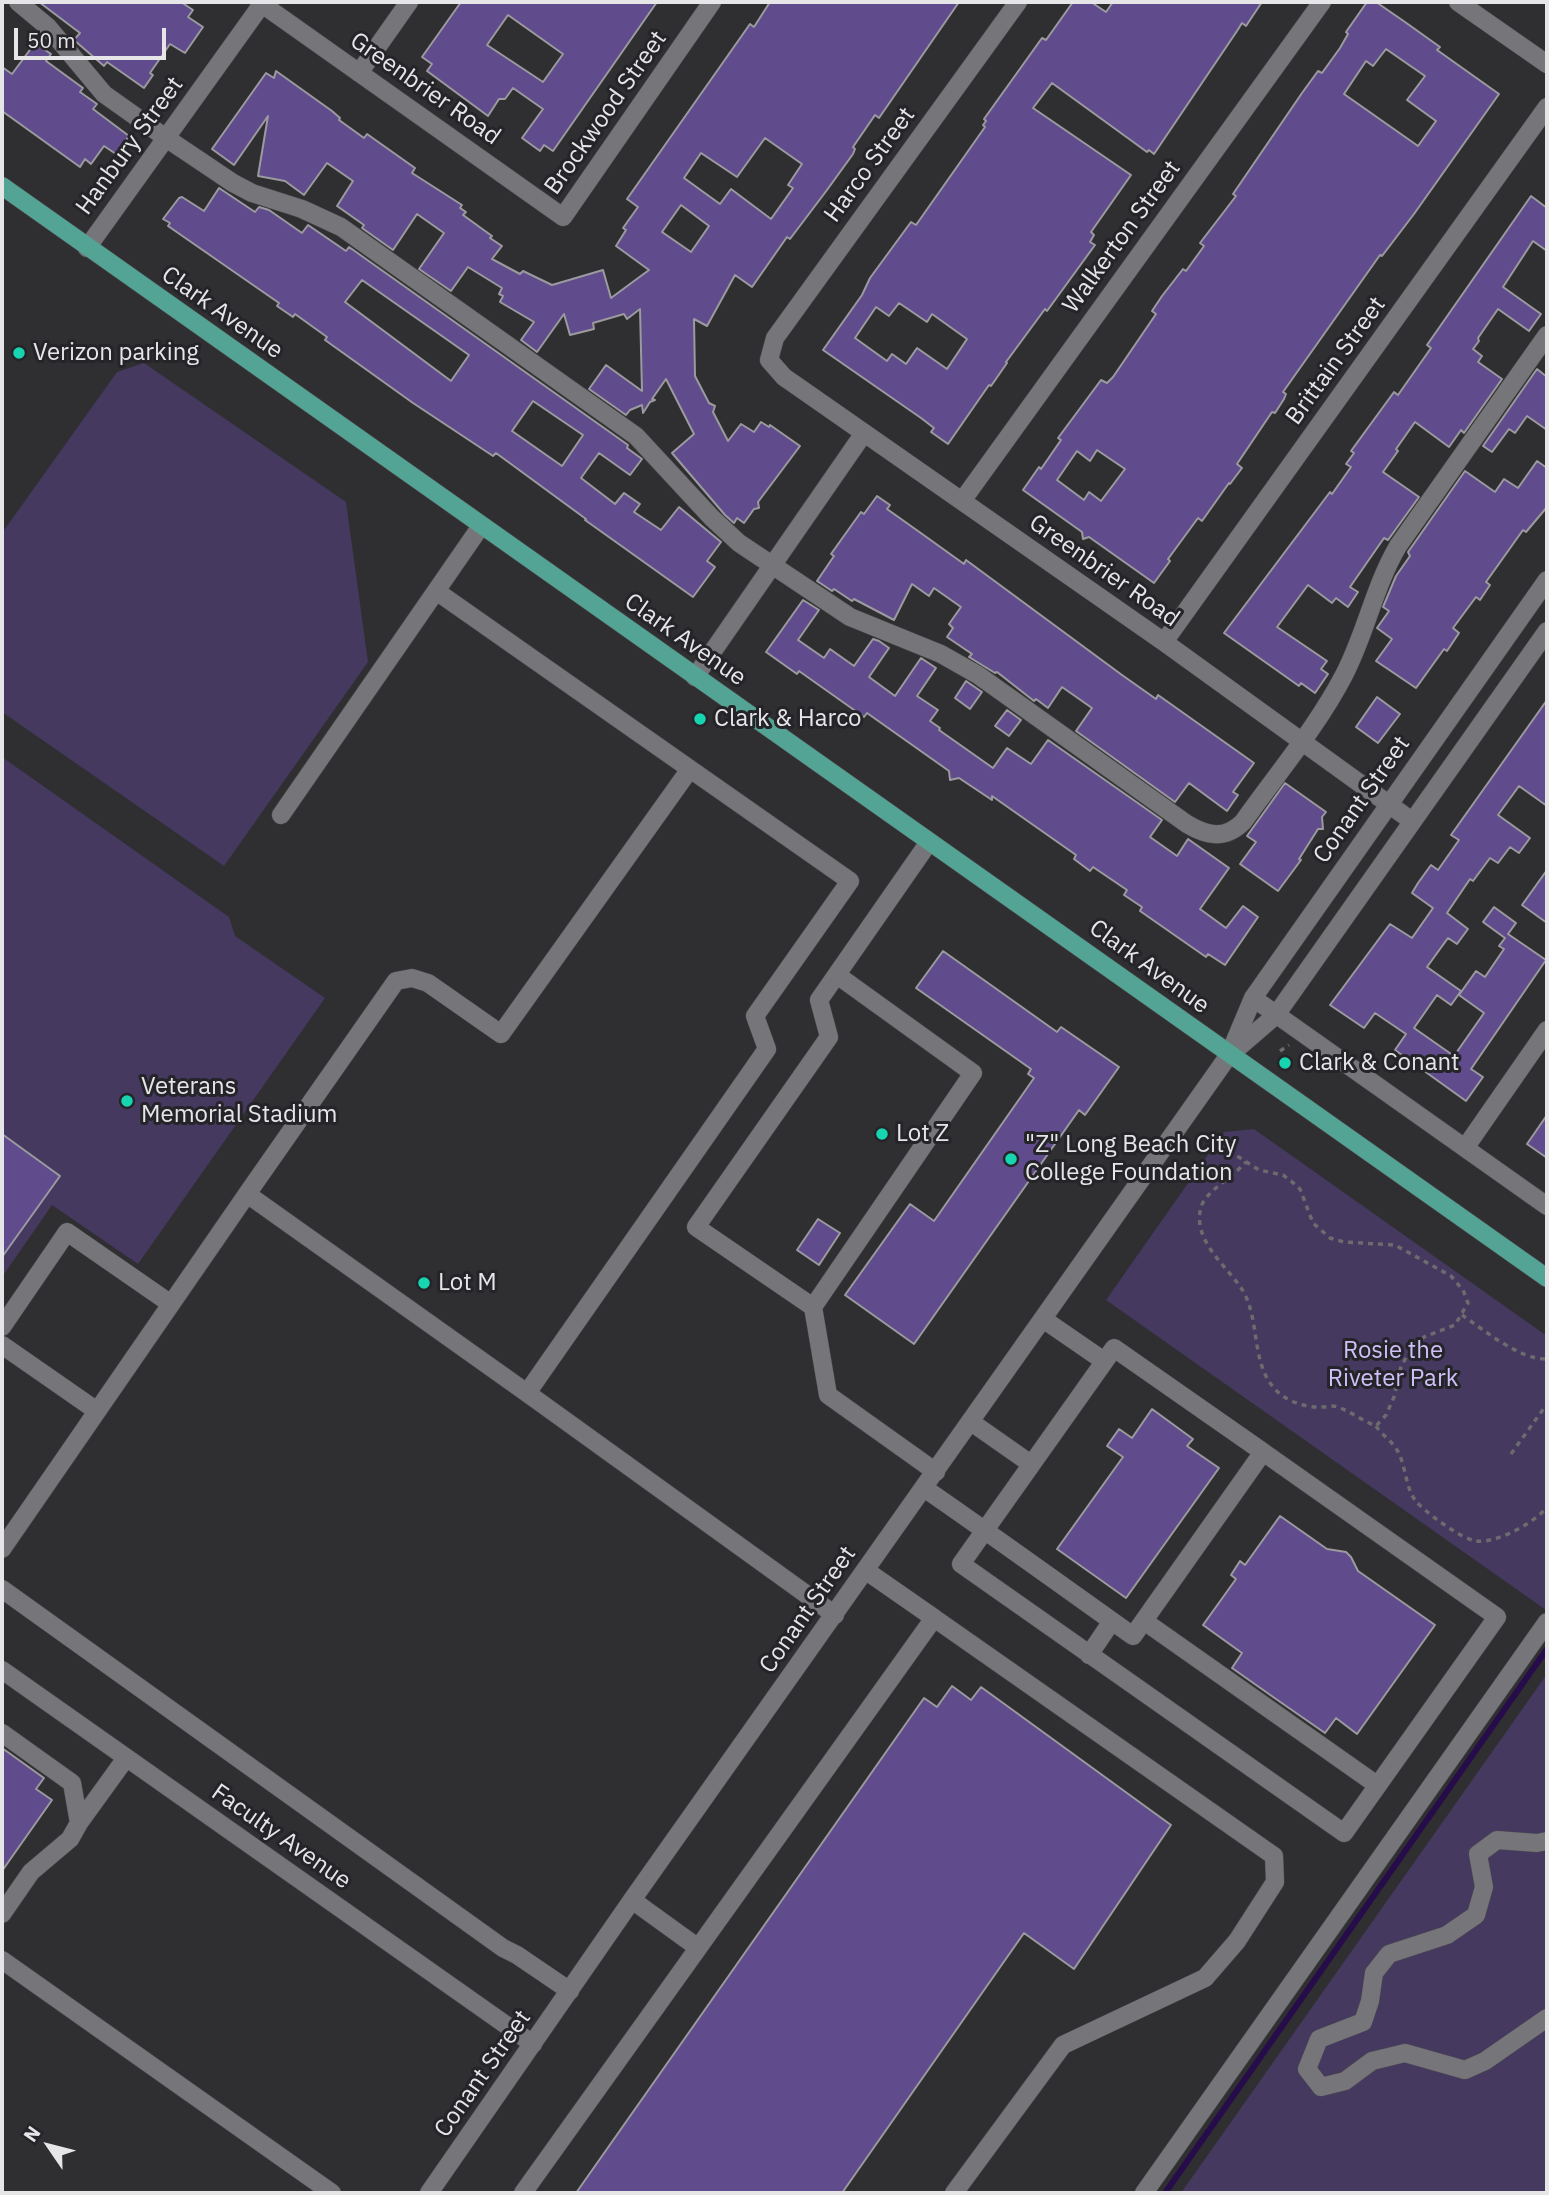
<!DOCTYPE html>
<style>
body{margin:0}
#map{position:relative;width:1549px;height:2195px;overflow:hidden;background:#2f2e31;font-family:"IBM Plex Sans",sans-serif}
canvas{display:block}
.frame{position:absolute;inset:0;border:4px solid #e6e5e8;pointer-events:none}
.north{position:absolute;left:14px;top:2111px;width:70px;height:70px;-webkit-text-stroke:5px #252428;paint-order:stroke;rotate:305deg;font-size:19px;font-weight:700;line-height:28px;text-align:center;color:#e6e5e8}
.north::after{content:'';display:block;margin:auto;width:24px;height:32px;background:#e6e5e8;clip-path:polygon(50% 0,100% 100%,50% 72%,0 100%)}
.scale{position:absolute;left:14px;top:28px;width:152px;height:32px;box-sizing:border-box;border:4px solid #e6e5e8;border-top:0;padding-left:9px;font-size:21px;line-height:24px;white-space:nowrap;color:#e6e5e8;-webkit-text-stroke:5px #252428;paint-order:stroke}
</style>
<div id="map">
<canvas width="1549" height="2195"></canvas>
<div class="frame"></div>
<div class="north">N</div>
<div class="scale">50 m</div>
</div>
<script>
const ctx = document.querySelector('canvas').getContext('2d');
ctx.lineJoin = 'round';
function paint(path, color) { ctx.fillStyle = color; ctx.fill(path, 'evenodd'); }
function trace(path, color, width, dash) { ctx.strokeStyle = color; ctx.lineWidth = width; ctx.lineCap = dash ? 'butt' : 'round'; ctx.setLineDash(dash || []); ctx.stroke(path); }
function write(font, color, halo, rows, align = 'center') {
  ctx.font = font + ' "IBM Plex Sans",sans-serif'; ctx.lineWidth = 6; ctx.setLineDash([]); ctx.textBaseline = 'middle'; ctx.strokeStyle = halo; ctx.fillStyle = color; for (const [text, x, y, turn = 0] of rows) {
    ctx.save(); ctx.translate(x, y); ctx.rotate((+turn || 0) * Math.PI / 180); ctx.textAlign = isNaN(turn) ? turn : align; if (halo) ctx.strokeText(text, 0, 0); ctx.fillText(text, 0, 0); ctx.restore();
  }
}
const green = new Path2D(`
 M144,363L346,502L368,662L224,866L2,712V533L117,372Z
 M2,757L229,917L235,936L325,998L138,1264L52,1205L2,1277Z
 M1254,1129L1547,1336L1546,1610L1106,1300L1224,1132Z
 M1547,1674V2193H1181Z`);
const stream = new Path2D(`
 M1165,2193L1547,1649`);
const building = new Path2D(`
 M39,2H181L193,10L188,17L203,27L185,53L170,44L150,73L153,75L144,88L107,62L104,66L74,40L80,33Z
 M461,2H657L553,151L544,145L540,151L522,138L543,109L513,88L505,99H499L488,116L427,71L432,64L422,57ZM508,15L563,54L543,82L487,45Z
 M770,2H959L879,118L875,115L853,147L855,149L853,154L827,190L790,239L787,237L752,287L735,275L707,326L694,319L695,376L709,403L715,406L713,412L728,441L741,424L754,432L761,422L769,427L770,425L800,446L758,502L759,508L754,509L744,523L737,518L734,523L725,515L672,453L694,434L666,379L652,399L655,400L650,402L643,413L642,405L630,410L626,415L589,389L606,365L642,391L640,309L627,319L624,314L593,323L594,329L570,335L564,314L537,352L521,340L534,322L500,302L503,296L499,294L502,288L468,267L451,291L419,269L444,233L417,214L393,250L362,228L364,225L337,206L353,181L327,163L304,195L285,181L258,176L268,116L234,165L212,149L266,73L274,78L276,71L332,111L340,118L339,120L364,138L367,134L415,168L412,173L462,205L460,208L466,212L463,215L492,236L490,238L502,246L492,259L520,274L523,271L552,285L603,270L611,298L649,270L616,246L626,230L623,228L638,207L627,199L750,24L754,27ZM765,138L802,164L788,185L793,188L771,219L731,189L720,204L684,178L701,153L737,177ZM681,205L709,226L691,252L662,232Z
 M1073,2H1091L1106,12L1113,2H1262L1246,26L1242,23L1237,31L1154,154L1149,150L1147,152L1052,83L1033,108L1131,175L1091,232L1094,235L1090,242L1095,245L1047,311L1045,309L1006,362L1007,363L991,386L989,385L948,444L931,432L934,428L921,418L823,350L862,295L870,278L911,222L916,225L985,127L983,125L986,121L984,119L1042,38L1046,40ZM899,303L927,322L932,314L967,339L947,369L917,348L906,364L892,354L887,361L855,338L876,307L889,316Z
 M1367,2H1376L1405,22L1440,47L1437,50L1499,94L1414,214L1382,256L1380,255L1283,392L1286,394L1284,399L1275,413L1272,412L1237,464L1242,468L1230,484L1229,483L1202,521L1198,518L1168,559L1170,561L1154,583L1089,537L1083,539L1082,532L1023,490L1039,467L1041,469L1061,440L1058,438L1101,380L1107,383L1113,377L1156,314L1152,311L1162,296L1183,269L1186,271L1204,246L1200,243L1236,196L1233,194L1302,93L1318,71L1322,73L1340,48L1348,34L1346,32ZM1386,49L1425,76L1407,100L1436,121L1418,146L1344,94L1366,61L1373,66ZM1097,450L1125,469L1101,501L1089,492L1084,500L1057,480L1077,451L1090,461Z
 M35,43L51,54L46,61L83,88L80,92L97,104L93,109L129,136L116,154L104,146L91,164L85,159L80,167L2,111V67L12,74Z
 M219,188L255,212L259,207L269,210L302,233L308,225L346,251L349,247L628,445L627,448L642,459L630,475L599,453L581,478L615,504L624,493L640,504L634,512L661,530L679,507L721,542L707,561L715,567L693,597L585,520L586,519L496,453L493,456L413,403L325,340L327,337L295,314L293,317L277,306L279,303L168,226L170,223L163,219L179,198L182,197L204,211ZM362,280L469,355L451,381L345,302ZM533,401L583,435L562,466L512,431Z
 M1531,196L1547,208V251L1533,241L1503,287L1541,314L1529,331L1498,309L1478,338L1479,341L1473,349L1482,356L1478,362L1502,379L1464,433L1461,430L1449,447L1415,422L1396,449L1398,451L1383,472L1419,497L1388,540L1384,538L1350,587L1358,592L1348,607L1336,598L1332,603L1308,585L1277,627L1327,661L1321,669L1328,674L1315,693L1301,683L1299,686L1224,633L1330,492L1332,494L1351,467L1346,464L1354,453L1351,451L1394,392L1398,395L1431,348L1427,345Z
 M1537,369L1547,377V430L1527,416L1515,433L1509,429L1492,452L1483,446Z
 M1537,461L1547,468V507L1526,532L1523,530L1486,582L1490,585L1480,600L1476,597L1453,628L1459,633L1447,651L1444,649L1416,688L1376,661L1392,639L1377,628L1389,611L1383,607L1396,576L1410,556L1408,552L1465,471L1495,492L1504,479L1518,488Z
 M877,496L890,505L887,509L925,536L964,564L966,560L1122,675L1156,699L1158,695L1254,763L1233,792L1238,795L1227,811L1189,783L1175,802L1076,731L1092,708L1062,687L1048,708L1036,699L1034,701L997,672L995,673L969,657L972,654L947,637L953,628L949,624L961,607L934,588L929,596L912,584L894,620L854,599L852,601L834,589L832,591L817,581L834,556L831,554L861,512L864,514Z
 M803,600L819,610L798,640L824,658L830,649L854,666L873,639L879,641L889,648L869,677L895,696L921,658L936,668L917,696L938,710L930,721L940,728L939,730L993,768L1007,748L1031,764L1048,740L1162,820L1150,837L1177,856L1188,839L1229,868L1200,909L1226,928L1243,906L1258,917L1225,965L1208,954L1206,957L1140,911L1142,907L1124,895L1127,890L1093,867L1090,871L1074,859L1076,855L992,796V800L959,778L950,780L949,771L867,713L864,717L799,671L797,674L766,652Z
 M966,681L982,692L970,709L955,698Z
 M1377,697L1400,714L1378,743L1356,727Z
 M1547,700V806L1519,786L1498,815L1530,838L1519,853L1510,847L1498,863L1490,858L1473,881L1470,879L1447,913L1468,929L1457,944L1448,938L1427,967L1461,991L1451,1005L1437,995L1414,1028L1454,1056L1484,1013L1459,995L1476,971L1485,977L1504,949L1499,946L1505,938L1483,922L1494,907L1516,923L1508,934L1546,960L1471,1069L1483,1077L1466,1101L1395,1050L1406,1034L1375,1013L1364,1028L1330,1005L1390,924L1412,938L1433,908L1412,893L1418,883L1431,865L1438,870L1459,840L1451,835Z
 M1007,710L1021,720L1009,736L995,726Z
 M1285,783L1326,812L1322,817L1323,829H1318L1299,859L1301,860L1278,891L1240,864L1256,842L1247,836Z
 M1547,870V923L1522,905Z
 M943,951L1057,1032L1061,1027L1119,1067L1085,1115L1079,1110L914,1344L845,1295L910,1204L934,1221L1034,1078L1028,1074L1031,1069L916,988Z
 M1547,1115V1158L1527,1144Z
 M2,1134L60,1176L2,1257Z
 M818,1219L840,1233L819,1265L797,1250Z
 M1152,1409L1193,1439L1187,1446L1219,1468L1126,1598L1057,1549L1123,1457L1107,1446L1119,1429L1132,1438Z
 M1280,1516L1327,1549L1346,1552L1351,1557L1358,1571L1435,1625L1357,1734L1336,1718L1325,1733L1276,1699L1232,1668L1242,1653L1203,1625L1236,1579L1231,1575L1240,1561L1245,1565Z
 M952,1686L971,1700L981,1687L1171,1825L1074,1969L1024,1933L842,2193H576L924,1698L937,1707Z
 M2,1748L44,1778L36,1789L52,1800L2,1871Z`);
const path = new Path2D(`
 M1280,1051L1289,1045
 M1212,1140L1259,1170L1283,1175L1291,1181L1300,1189L1313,1223L1330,1238L1344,1242L1395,1245L1451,1276L1463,1290L1468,1303L1455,1325L1424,1337L1409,1352L1401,1367L1394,1397L1386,1415L1376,1426C1363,1421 1351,1412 1338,1407C1332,1405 1327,1407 1322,1407C1305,1408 1285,1401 1274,1388C1251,1362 1260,1320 1243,1291C1227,1265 1192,1242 1201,1207C1206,1191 1233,1177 1246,1162
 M1462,1315C1484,1330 1520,1360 1547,1359
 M1376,1426C1382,1435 1392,1441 1397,1450C1406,1465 1405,1486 1415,1500C1423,1511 1463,1540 1476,1541C1496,1544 1536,1522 1547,1507
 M1511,1454L1547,1404`);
const minor = new Path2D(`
 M18,2L48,27L104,94L166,138L233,183L252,193L302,209L341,227L636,436L712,518L739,543L850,617L941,654L978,675L1187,824C1207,836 1225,840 1243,822C1277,774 1317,727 1344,675C1366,633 1374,587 1398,546L1547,335
 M259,2L563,217L712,2
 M1018,2L775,338L769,360L784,377L1164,642L1412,821
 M1458,2L1547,64
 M359,73L409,2
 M87,248L262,4
 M962,501L1322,2
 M436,591L690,769L501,1034L428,983L412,978L396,981L247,1194L527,1393L835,1615
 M1164,642L1547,107
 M695,677L864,433
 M281,815L481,526
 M929,842L819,1000L829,1037L696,1227L813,1307L828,1395L936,1472
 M1253,998L1547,1206
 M1232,1053L1276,1015L1547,631
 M1465,1148L1547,1030
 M813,1307L973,1073L837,975
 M1043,1319L1104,1361
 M2,1327L67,1232L171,1304
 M2,1345L97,1411
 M527,1393L767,1049L755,1016L850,881L690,769
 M971,1422L1031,1464
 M924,1488C995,1537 1064,1587 1133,1636L1263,1452L1114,1348C1063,1420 1012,1492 961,1564L1344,1833L1497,1617L1263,1452
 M2,1549L247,1194
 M865,1570L934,1618
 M2,1589L503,1948L517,1955L570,1991
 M1144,1621L1377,1785
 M1089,1655L1112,1621
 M2,1670L533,2044
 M2,1733L72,1783L79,1823L70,1839L31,1872L2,1914
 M79,1823L126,1758
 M1547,1841L1537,1843L1497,1840L1478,1854L1484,1887L1476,1915L1447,1935L1389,1954L1374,1973L1370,2001L1363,2022L1319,2039L1307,2069L1321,2087L1345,2081L1372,2061L1405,2053L1465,2070L1485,2061L1547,2018
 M632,1900L697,1947
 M2,1960L332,2193
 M429,2193L632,1900L1229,1055L1253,998L1547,580
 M523,2193L934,1618L1274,1856L1275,1882L1237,1941L1205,1978L1063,2045L954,2193
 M1144,2193L1547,1622`);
const major = new Path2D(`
 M2,186L1547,1278`);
const markers = [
 [19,353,7,"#18d5b2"],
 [700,719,7,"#18d5b2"],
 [1285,1063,7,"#18d5b2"],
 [127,1101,7,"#18d5b2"],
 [882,1134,7,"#18d5b2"],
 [1011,1159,7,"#18d5b2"],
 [424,1283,7,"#18d5b2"]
];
const streetNames = [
 ["Greenbrier Road",425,89,35],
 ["Brockwood Street",606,113,-55],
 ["Hanbury Street",130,146,-54],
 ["Harco Street",870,165,-54],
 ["Walkerton Street",1122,237,-54],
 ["Clark Avenue",222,313,35],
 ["Brittain Street",1336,361,-54],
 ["Greenbrier Road",1104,571,35],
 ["Clark Avenue",685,640,35],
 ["Conant Street",1362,800,-55],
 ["Clark Avenue",1149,967,36],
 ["Conant Street",808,1610,-55],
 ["Faculty Avenue",281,1837,35],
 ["Conant Street",483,2074,-55]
];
const poiNames = [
 ["Verizon parking",33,353],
 ["Clark & Harco",714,719],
 ["Clark & Conant",1299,1063],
 ["Veterans",141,1087],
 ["Memorial Stadium",141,1115],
 ["Lot Z",896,1134],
 ["\"Z\" Long Beach City",1025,1145],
 ["College Foundation",1025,1173],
 ["Lot M",438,1283]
];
const parkNames = [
 ["Rosie the",1393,1351],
 ["Riveter Park",1393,1379]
];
paint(green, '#453960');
trace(stream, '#260c4a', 6);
paint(building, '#604b8c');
trace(building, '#9b9a9e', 2);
trace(minor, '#4d4c4f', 19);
trace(major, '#4d4c4f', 19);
trace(path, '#6c6b6e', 3.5, [5, 5]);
trace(minor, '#767579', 18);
trace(major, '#53a495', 18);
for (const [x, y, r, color] of markers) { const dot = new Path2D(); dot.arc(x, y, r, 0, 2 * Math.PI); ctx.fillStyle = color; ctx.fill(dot); trace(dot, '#252428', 2.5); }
write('24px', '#e6e5e8', '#252428', streetNames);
write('24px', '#e6e5e8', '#252428', poiNames, 'left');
write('24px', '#cfbff9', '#252428', parkNames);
</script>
